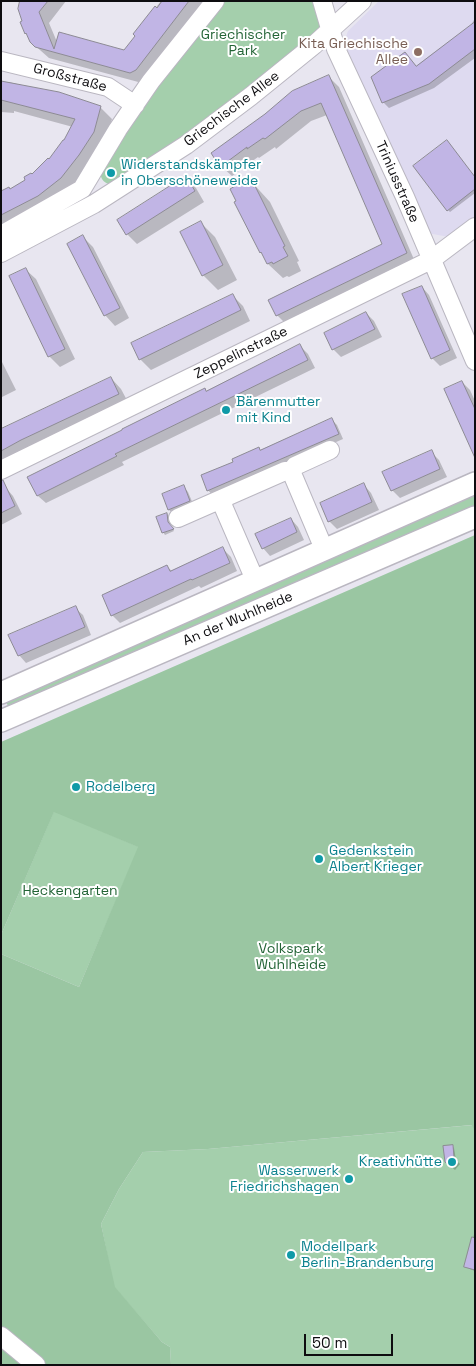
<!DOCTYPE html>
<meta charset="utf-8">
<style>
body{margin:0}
#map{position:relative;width:476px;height:1366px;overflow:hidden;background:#e8e6f0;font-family:"Space Grotesk",sans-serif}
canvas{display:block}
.frame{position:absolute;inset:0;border:2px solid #0e0d10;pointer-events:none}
.scale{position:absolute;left:304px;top:1334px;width:89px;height:22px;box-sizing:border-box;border:2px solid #0e0d10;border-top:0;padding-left:6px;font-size:15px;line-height:18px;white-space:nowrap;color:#0e0d10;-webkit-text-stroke:4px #fff;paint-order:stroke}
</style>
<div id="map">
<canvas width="476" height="1366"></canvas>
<div class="frame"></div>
<div class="scale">50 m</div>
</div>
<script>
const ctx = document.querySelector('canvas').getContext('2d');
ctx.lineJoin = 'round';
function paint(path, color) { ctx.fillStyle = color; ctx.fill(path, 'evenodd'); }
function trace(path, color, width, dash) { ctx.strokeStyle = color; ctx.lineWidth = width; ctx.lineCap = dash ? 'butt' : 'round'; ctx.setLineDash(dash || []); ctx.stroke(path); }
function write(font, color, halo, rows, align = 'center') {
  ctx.font = font + ' "Space Grotesk",sans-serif'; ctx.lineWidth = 4; ctx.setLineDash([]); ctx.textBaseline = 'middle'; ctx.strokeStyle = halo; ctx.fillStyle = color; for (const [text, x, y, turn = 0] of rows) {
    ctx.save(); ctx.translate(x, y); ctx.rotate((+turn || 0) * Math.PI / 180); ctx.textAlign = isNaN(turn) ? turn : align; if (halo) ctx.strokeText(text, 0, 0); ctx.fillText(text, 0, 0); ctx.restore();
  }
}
const education = new Path2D(`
 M379,1H475V217L449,237L427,233L344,42L348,31Z`);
const green = new Path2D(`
 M224,1H314L321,26L319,34L166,151L109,184C103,182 100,178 101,172L152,91Z
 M475,492V507L10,711L5,699Z
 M54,811L139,847L79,987L1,954V935Z
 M473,1125L475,1134V1365H171L170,1347L162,1342L114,1287L101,1224L119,1189L143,1152L208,1149Z`);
const forest = new Path2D(`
 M475,535V1133L472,1125L208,1149L143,1152L119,1189L101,1224L115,1287L162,1342L170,1347L171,1365H1V954L79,987L138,847L54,812L1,935V742Z`);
const shadow = new Path2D(`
 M22,1H66L49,23L57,42L125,51L136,36L135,34L161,1H209L142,83L49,58L32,43Z
 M475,18V58L434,88L389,108L384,103L373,78L405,53L417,67L470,27Z
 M329,77L339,87L416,264L287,325L277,315L384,245L327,115L311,121L276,149L275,147L259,158L258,157L232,176L221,166Z
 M1,82H9L58,94L100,107L112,119L105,144L72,189L1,232V195L32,176L50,161L73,127L14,111V113L1,112Z
 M185,178L196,188L204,202L137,244L127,234Z
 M475,178V193L450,212L448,210Z
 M249,179L270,202L299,261L297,262L301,271L289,277L287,276L283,278L268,264L261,252L236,202Z
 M201,223L215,237L237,280L218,290L203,275Z
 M83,237L93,247L129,318L115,326L105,315Z
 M25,269L36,279L75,359L60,367L49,356Z
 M422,287L429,295L457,358L440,366L432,358Z
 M233,296L243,306L250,321L151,370L140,359Z
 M366,313L374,321L382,337L341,357L333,349Z
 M300,346L308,354L315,368L122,462L124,465L46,503L38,496L205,390L207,392Z
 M1,360L16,390L2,397L1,396Z
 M111,378L121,389L129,404L1,467V431Z
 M462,382L470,390L475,401V455Z
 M332,420L337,425L343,439L213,496L208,490L202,476L235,462L259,449L261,451Z
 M431,452L439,460L447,477L400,498L392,490Z
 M364,485L371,493L379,510L337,529L329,521Z
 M183,486L188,492L194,506L175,515L169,510L163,495Z
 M6,488L13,496L22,514L1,525V490Z
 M167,514L169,516L170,525L174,531L165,535L163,532Z
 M291,519L298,527L304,540L270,556L263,548Z
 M223,549L231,557L237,571L201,588L199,586L120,623L112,615L167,567L172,571Z
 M75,608L83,615L91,635L26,663L19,655Z
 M452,1146L454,1148L456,1160L460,1164L455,1170L446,1162Z
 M475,1231V1271L465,1267Z`);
const building = new Path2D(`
 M20,1H48L39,12L54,49L59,32L124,50L135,36L133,34L155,6L157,8L162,1H189L136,70L130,73L35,47L30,42L26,33L25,34L20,22L22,21L18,9Z
 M475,22V49L429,84L382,103L371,77L405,52L416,66Z
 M329,75L407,253L276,316L268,300L382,244L321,103L301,111L265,139L263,138L247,149V147L220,167L211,153L265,114L292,91Z
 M1,81L59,92L101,106L94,132L79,155L61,178L38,196L1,215V191L9,187L10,189L25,180L24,177L31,173L32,174L48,158L49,159L63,140H64L75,119L1,100Z
 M447,140L475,177V189L447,211L413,166Z
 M186,176L195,191L126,235L117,220Z
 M249,177L253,187L255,186L285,246L283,247L288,256L273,264L272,262L267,264L261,252L260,253L234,202L236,201L230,189L235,186V184Z
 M201,221L223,265L202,276L180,232Z
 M83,235L120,308L104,316L67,244Z
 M26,268L65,349L48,357L9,276Z
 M422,286L450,350L431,359L402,294Z
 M233,294L241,310L139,360L131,343Z
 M366,312L375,329L332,350L324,333Z
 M300,344L308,360L115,454L117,456L37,496L27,477L122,430V429L205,388L206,391Z
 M111,377L119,394L21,440L1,451V429Z
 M462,381L475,409V458L444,389Z
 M332,418L339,434L207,491L201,475L233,462L232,459L259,447L260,450Z
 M432,450L440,469L391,491L382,472Z
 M1,480H3L15,506L1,513Z
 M364,483L372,502L328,522L320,503Z
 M184,485L190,501L168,510L162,494Z
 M167,513L168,522L174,529L162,533L156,517Z
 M291,518L297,532L262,549L255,534Z
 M223,547L230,563L192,580L191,579L111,616L102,595L167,565L170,571Z
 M76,606L85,627L18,656L8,635Z
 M453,1145L454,1157L458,1161L452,1168L445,1162L443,1146Z
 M472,1237L475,1238V1270L464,1267Z`);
const minor = new Path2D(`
 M322,1L336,49L405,197L475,361
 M1,61L108,87L135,105
 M1,235L82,189L118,129L151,81L215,1
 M1,253L94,204L186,145L251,96L314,45L362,1
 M1,470L431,260L475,227
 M291,471L324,549
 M224,499L223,506L255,580
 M178,518L285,471H291L295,466L330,450
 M1,1336L36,1365`);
const major = new Path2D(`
 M1,693L475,483
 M1,721L475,517`);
const markers = [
 [418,52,5,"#8d6e63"],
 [111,173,5,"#0f9aa8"],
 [226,410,5,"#0f9aa8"],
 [76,787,5,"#0f9aa8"],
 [319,859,5,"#0f9aa8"],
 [452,1162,5,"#0f9aa8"],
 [349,1179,5,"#0f9aa8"],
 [291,1255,5,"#0f9aa8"]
];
const parkNames = [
 ["Griechischer",243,35],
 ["Park",243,51],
 ["Heckengarten",70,891],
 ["Volkspark",291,949],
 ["Wuhlheide",291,965]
];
const educationNames = [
 ["Kita Griechische",408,44],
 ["Allee",408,60]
];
const streetNames = [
 ["Großstraße",70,78,15],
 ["Griechische Allee",232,109,-37],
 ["Triniusstraße",397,182,66],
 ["Zeppelinstraße",241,353,-26],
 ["An der Wuhlheide",238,619,-23]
];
const cultureNames = [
 ["Widerstandskämpfer",121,165],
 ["in Oberschöneweide",121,181],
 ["Bärenmutter",236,402],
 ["mit Kind",236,418],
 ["Rodelberg",86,787],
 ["Gedenkstein",329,851],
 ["Albert Krieger",329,867],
 ["Kreativhütte",442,1162,"right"],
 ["Wasserwerk",339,1171,"right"],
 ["Friedrichshagen",339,1187,"right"],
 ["Modellpark",301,1247],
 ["Berlin-Brandenburg",301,1263]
];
paint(education, '#dedaf0');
paint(green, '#a4cfac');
paint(forest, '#9ac6a2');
paint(shadow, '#0003');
paint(building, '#c1b5e5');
trace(building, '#8d8b94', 1);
trace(minor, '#bab7c1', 20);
trace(major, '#bab7c1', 24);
trace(minor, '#fff', 18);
trace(major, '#fff', 21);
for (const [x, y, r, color] of markers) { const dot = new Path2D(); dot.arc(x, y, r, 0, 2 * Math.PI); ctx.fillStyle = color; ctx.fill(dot); trace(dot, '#fff', 2); }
write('14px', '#236436', '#fff', parkNames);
write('14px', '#785e54', '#fff', educationNames, 'right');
write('14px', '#0e0d10', '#fff', streetNames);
write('14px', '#0d838f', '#fff', cultureNames, 'left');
</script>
